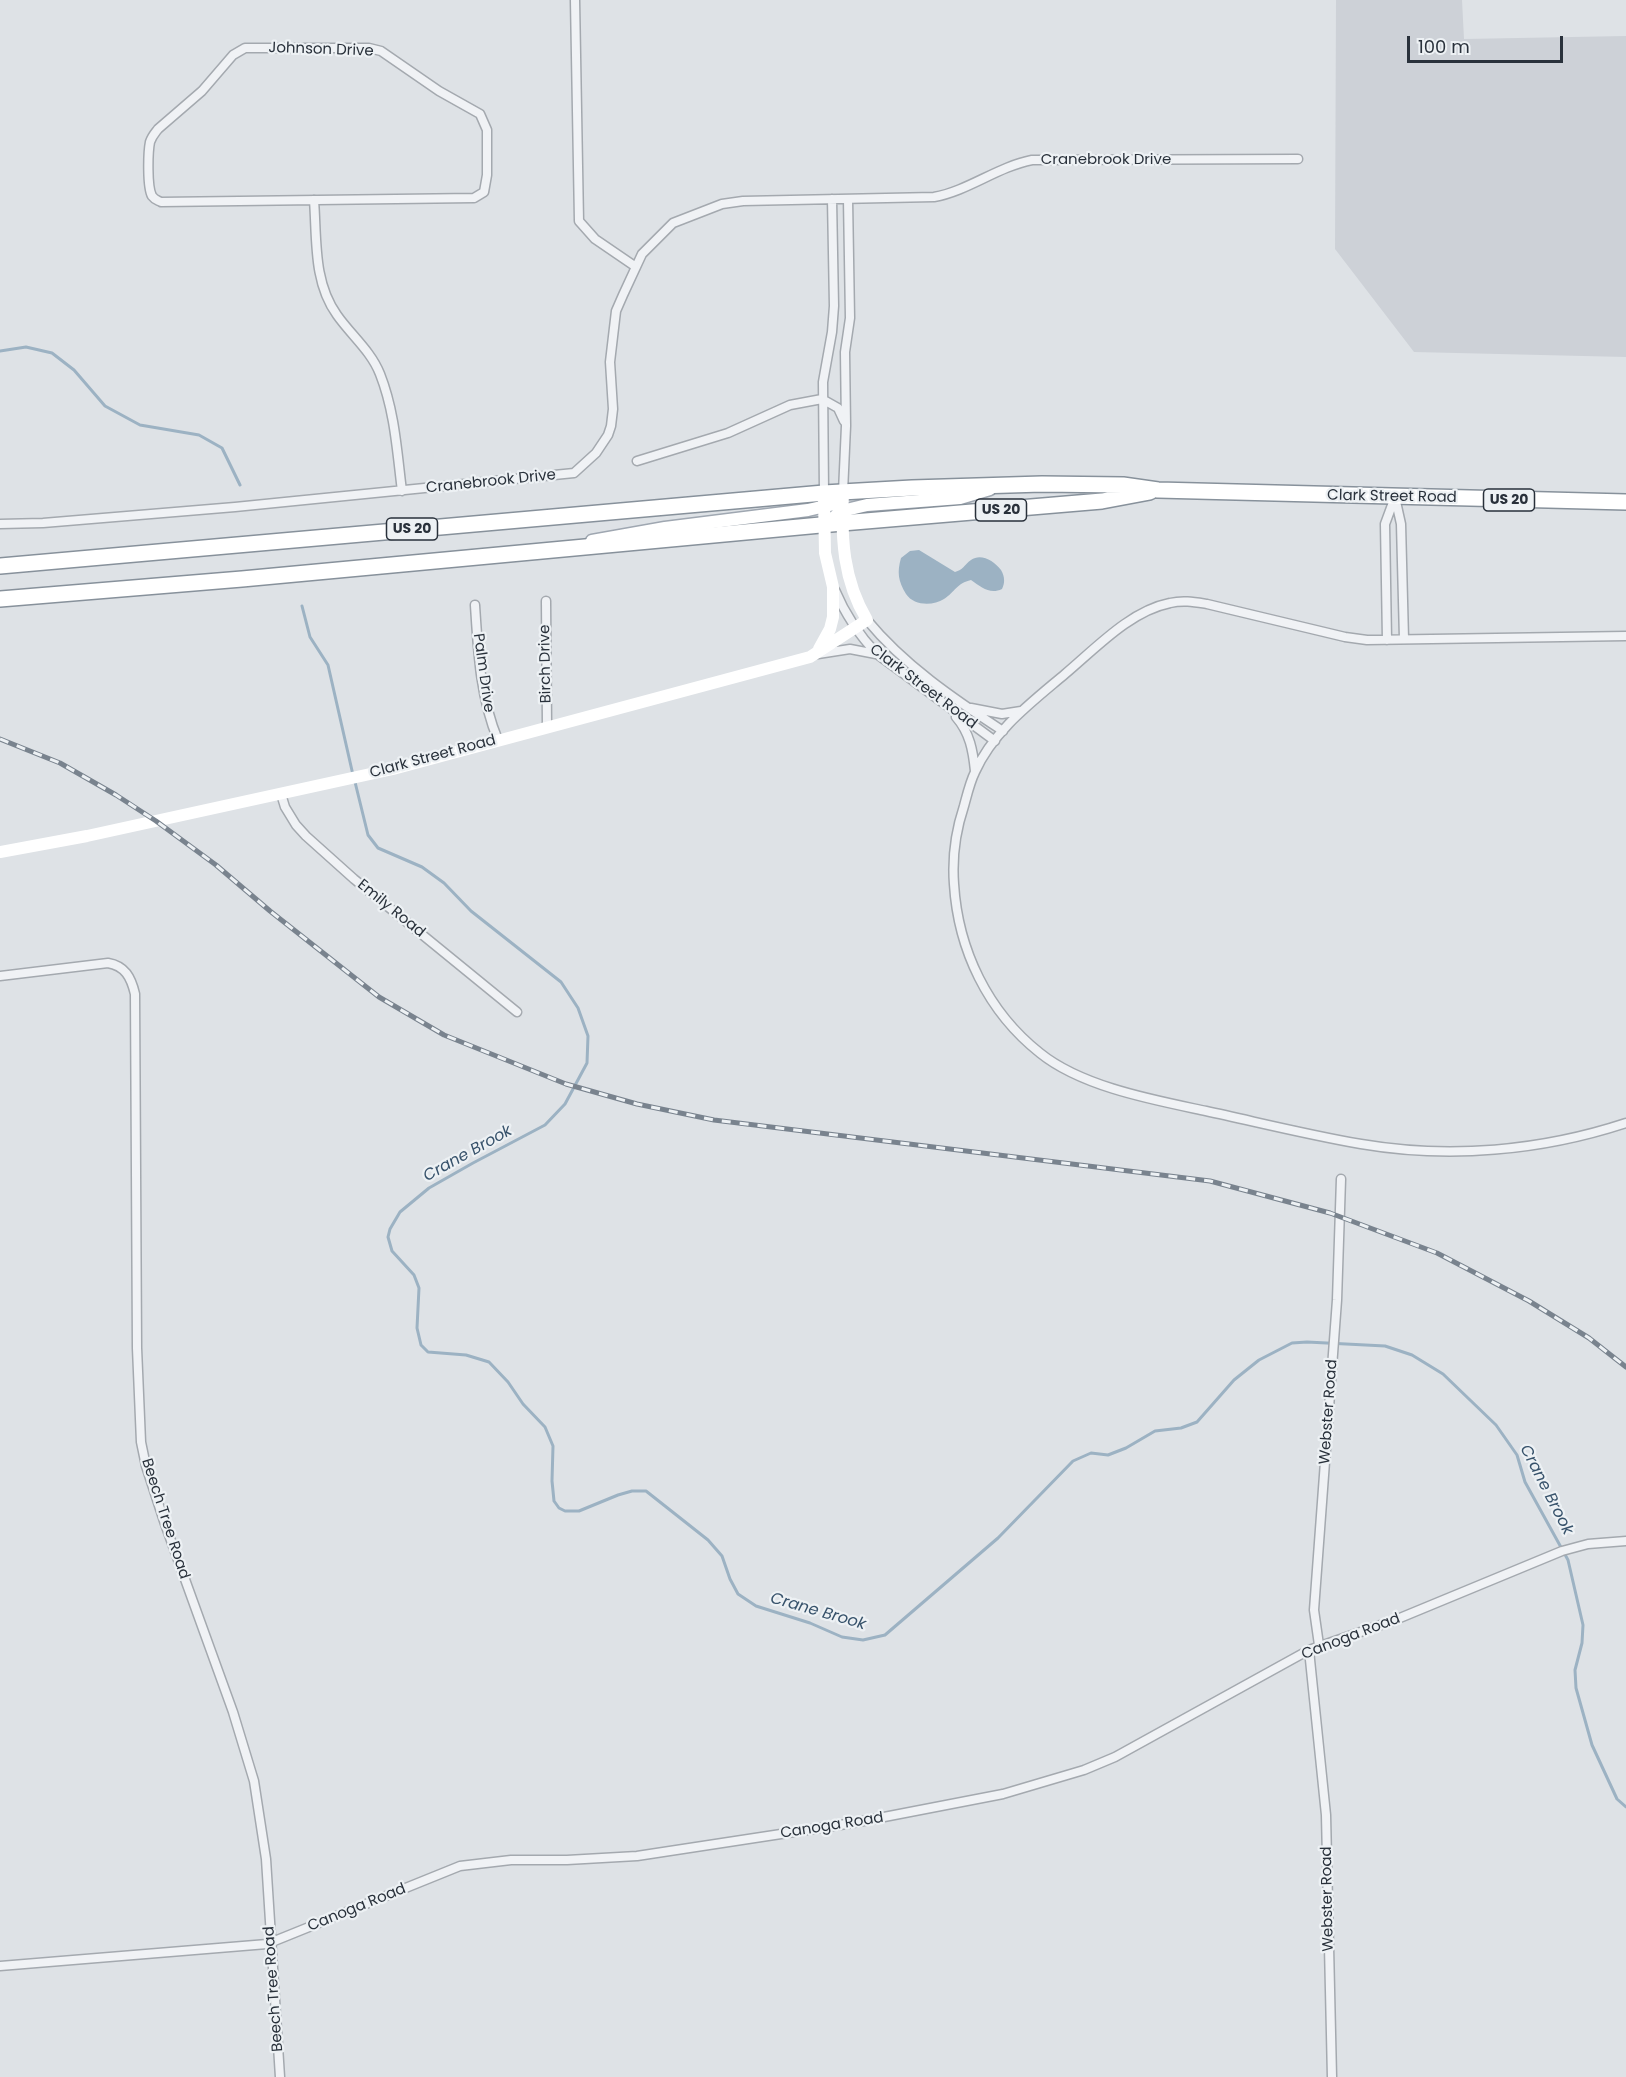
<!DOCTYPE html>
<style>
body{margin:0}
#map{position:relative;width:1626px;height:2077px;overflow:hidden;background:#dee2e6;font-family:Poppins,sans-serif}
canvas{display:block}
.scale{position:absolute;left:1407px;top:36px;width:156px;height:27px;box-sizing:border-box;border:3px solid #29313b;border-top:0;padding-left:8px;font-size:18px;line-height:21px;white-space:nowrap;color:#29313b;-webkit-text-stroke:4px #edf1f4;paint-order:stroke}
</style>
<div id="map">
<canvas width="1626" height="2077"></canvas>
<div class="scale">100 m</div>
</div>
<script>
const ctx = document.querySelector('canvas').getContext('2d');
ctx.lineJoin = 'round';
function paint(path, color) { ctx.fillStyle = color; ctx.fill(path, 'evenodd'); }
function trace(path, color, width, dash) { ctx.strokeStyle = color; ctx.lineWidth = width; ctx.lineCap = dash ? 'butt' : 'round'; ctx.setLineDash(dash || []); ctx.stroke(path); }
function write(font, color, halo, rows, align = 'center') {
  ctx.font = font + ' Poppins,sans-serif'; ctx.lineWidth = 4.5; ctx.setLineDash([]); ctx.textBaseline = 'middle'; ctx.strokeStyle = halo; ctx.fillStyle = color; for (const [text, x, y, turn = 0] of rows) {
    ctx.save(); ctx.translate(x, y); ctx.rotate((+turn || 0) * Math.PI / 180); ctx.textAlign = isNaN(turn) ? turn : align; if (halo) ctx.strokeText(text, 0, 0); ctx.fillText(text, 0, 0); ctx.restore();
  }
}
const built = new Path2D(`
 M1336,0H1462L1464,39L1626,36V357L1414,352L1335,249Z`);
const water = new Path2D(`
 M919,550L955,572C963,570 964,565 971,560C981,553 994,561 1001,570C1005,577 1005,583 1002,589C990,595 981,587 971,580C957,583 955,592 944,599C933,606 914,606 906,594C898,581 897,572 901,558L910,551Z`);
const stream = new Path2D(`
 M0,351L26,347L52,353L74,370L105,406L140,425L199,435L222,448L240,485
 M302,606L310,637L328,665L353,775
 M355,782L368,835L378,848L422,867L444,883L471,911L561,982L578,1008L588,1036L587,1063L565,1104L545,1125L473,1163L429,1188L400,1212L390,1229L388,1237L392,1251L414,1275L419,1288L417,1328L421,1345L428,1352L466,1355L489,1362L508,1382L523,1404L545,1427L553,1446L552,1481L554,1501L559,1508L565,1511H579L618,1495L632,1491H646L708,1540L722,1556L730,1579L738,1594L756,1606L810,1623L842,1637L863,1640L885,1635L998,1538L1073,1461L1091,1453L1108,1455L1126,1448L1155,1431L1181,1428L1197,1422L1234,1380L1259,1360L1292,1343L1307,1342L1385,1346L1412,1355L1443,1374L1496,1425L1517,1455L1525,1482L1568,1560L1583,1625L1582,1643L1575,1670L1576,1688L1592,1745L1617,1799L1626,1807`);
const street = new Path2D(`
 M575,0L579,221L595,239L636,267
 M245,48H369L381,51L439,91L480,114L487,130V175L484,192L474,198L161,202C157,200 155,200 152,196C147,187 148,152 150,142C152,136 155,133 158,129L202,91L233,55Z
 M314,200C317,239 313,282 337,315C351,335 371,351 380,374C395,412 397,452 402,491
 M822,399L838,408L844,421
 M637,461L728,433L790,405L822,399
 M843,492L846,426L845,352L850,318L848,199
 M824,493L823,382L832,332L834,306L832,199
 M1395,497L1401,524L1404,639
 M0,524L43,523L235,507L574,473L596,453L608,435L611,426L613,409L610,362L616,311L623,295L642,254L673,223L722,204L743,201L934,197C968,191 997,167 1032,160L1298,159
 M835,590C845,614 859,635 877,654L995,741
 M546,601L547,726
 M475,605C478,651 480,697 498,740
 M867,620C904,665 954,699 1003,731
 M1626,636L1367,640L1345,637L1207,604C1194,602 1183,600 1170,603C1130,611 1096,648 1065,674C1032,702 993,731 975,772C970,782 967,795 964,806C955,833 952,857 954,884C958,950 988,1012 1040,1053C1082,1087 1154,1100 1206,1111C1257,1122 1309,1135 1361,1144C1449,1159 1541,1151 1626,1123
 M1387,640L1385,524L1395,497
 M818,654L850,649L876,654
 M971,708L1002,714L1021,711
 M956,717C970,733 973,751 975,771
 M281,794L285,807L296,825L306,836L354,879L517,1012
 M0,976L108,963C125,966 131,977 135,994L137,1348L141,1442L146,1466L165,1524L233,1712L254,1781L266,1859L280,2077
 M1319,1645L1314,1610L1337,1300L1341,1179
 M1309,1650L1326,1815L1332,2077
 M0,1966L267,1944L460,1866L511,1860H567L637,1856L853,1823L1003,1794L1084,1770L1115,1757L1309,1650L1395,1620L1562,1551L1588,1544L1626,1541`);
const secondary = new Path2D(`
 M819,649L830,629L833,617V587L825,553L824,497
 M0,852L87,836L393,769L810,657L867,620C843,580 841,538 843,492`);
const primary = new Path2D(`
 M824,525L842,511L867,505L960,498L990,489
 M592,541L665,528L808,510L834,504L843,492`);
const highway = new Path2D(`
 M0,566L824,493L912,488L1042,484L1123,485L1158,490L1626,502
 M0,599L242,579L842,523L1102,501L1150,492`);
const rail = new Path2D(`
 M0,739L60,763L116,795L156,821L216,865L270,911L379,997L444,1035L566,1084L637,1104L714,1120L1210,1181L1330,1213L1437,1253L1529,1301L1589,1338L1626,1367`);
const shields = [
 [1509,500,51],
 [1001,510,51],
 [412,529,51]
];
const shieldNames = [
 ["US 20",1509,500],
 ["US 20",1001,510],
 ["US 20",412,529]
];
const streetNames = [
 ["Johnson Drive",321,50,2],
 ["Cranebrook Drive",1106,160],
 ["Cranebrook Drive",491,482,-6],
 ["Clark Street Road",1392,497,1],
 ["Birch Drive",546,664,-91],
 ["Palm Drive",483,673,82],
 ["Clark Street Road",923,687,37],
 ["Clark Street Road",433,757,-15],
 ["Emily Road",391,909,39],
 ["Webster Road",1329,1412,-86],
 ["Beech Tree Road",165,1519,72],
 ["Canoga Road",1351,1637,-21],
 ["Canoga Road",832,1826,-9],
 ["Webster Road",1328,1899,-91],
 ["Canoga Road",357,1908,-22],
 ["Beech Tree Road",274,1989,-94]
];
const waterNames = [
 ["Crane Brook",468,1154,-29],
 ["Crane Brook",1546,1490,63],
 ["Crane Brook",818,1612,16]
];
paint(built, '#cdd1d7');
paint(water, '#9cb2c3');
trace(stream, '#9cb2c3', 3);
trace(street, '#a4a9af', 11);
trace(primary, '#9fa7b1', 15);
trace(highway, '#87919b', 18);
trace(street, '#f0f2f5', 8);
trace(secondary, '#fff', 12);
trace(primary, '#fff', 12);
trace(highway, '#fff', 15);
trace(rail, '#79838e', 5);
trace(rail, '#edf1f4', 3, [9]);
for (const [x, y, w] of shields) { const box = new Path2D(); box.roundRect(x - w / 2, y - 11, w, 22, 4.5); ctx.fillStyle = '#edf1f4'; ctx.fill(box); trace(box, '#29313b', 1.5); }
write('bold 14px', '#29313b', null, shieldNames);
write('15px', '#29313b', '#edf1f4', streetNames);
write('italic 16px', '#37526b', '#edf1f4', waterNames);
</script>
